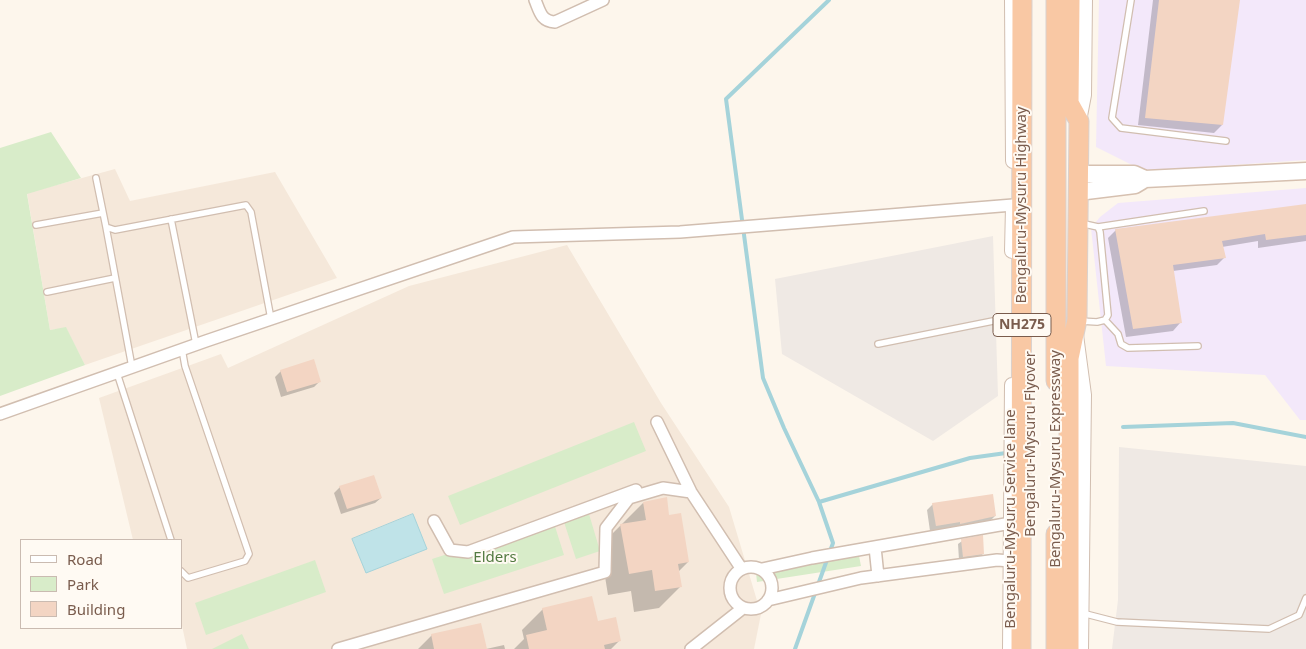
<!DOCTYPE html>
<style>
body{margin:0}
#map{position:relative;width:1306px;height:649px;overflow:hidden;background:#fdf6ec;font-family:"Noto Sans",sans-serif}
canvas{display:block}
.legend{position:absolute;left:20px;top:539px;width:162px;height:90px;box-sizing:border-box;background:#fffaf3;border:1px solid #cabbb1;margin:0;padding:6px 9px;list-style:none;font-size:15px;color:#7a5c4d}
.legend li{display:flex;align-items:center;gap:10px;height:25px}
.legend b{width:25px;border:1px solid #cabbb1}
</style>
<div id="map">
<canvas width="1306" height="649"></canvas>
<ul class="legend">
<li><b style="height:6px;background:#fff"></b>Road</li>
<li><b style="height:14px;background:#d8ecc9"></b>Park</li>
<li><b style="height:14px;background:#f3d5c3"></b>Building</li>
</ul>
</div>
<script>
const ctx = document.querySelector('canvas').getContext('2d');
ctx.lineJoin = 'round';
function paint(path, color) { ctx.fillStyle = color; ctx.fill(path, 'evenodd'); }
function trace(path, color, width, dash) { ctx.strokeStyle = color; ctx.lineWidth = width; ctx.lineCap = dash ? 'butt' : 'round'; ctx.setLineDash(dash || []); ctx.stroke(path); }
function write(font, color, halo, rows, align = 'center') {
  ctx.font = font + ' "Noto Sans",sans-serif'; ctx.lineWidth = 4; ctx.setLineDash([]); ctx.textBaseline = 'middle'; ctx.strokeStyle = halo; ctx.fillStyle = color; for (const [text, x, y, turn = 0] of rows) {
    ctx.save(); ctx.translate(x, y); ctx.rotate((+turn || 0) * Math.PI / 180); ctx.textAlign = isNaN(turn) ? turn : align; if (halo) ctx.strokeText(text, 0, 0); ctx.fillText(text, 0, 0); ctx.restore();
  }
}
const residential = new Path2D(`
 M115,169L130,201L275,172L337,278L85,365L66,328L50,330L27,193Z
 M567,245L661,403L729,507L761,614L754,649H187L181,621V540H133L99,398L221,354L228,368L409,286Z`);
const industrial = new Path2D(`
 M993,236L998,396L933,441L782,354L775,279Z
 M1119,447L1306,466V649H1112L1118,600Z`);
const education = new Path2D(`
 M1099,0H1306V160L1144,171L1096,147Z
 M1306,188V420H1300L1265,375L1106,366L1091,228L1100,217L1118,203Z`);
const green = new Path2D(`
 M51,132L81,178L27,194L50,330L66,327L85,365L0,396V148Z
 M634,422L646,451L460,525L448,496Z
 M589,514L600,551L576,559L564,522Z
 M553,520L564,555L444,594L432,559Z
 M859,556L861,566L757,582L756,573Z
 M315,560L326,592L206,635L195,603Z
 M242,634L249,649H212Z`);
const water = new Path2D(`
 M413,514L427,549L366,573L352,539Z`);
const shadow = new Path2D(`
 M1153,0H1238L1222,125L1214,133L1138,125Z
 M1306,205V241L1258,248V241L1222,247L1225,257L1217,265L1173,271L1180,323L1173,331L1126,337L1108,238L1116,230Z
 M281,371L320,381L314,387L281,397L275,377Z
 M340,487L381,498L375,503L341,514L334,493Z
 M643,503L668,516L688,562L678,572L680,587L659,608L634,612L631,591L608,595L600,546Z
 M933,504L995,516L989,522L955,529V527L930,531L927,510Z
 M962,541L983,554L979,557L959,560L958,544Z
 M543,609L597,623L620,640L611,649H514L524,639L522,630Z
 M432,635L486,649L504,645L505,649H418Z`);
const stream = new Path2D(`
 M1123,427L1233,423L1306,437
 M819,502L970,458L1006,453
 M795,649L833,543L819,502L784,428L763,378L726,99L829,0`);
const building = new Path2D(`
 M1159,0H1240L1223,125L1145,118Z
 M1306,204V235L1266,240L1265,234L1222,241L1226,258L1173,265L1182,323L1133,329L1115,229Z
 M314,359L321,382L287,392L280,370Z
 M374,475L382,498L347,509L339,486Z
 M993,494L996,516L960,524V522L936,526L932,503Z
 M667,497L669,515L681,513L689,562L678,564L682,587L655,591L652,570L629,574L620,524L646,520L643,502Z
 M983,535L984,554L963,557L961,539Z
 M592,596L598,621L616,617L621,641L604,645L605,649H529L526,635L547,630L542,608Z
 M481,623L487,649H434L431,634Z`);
const service = new Path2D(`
 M1131,0L1112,118L1121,128L1226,141
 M96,178L106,227L115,230L246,205L251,212L271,319
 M171,219L196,344
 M1080,223L1098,227L1100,232L1108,315L1105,320L1097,322L1080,321
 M36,225L103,213
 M106,227L132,367
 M1098,227L1204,211
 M47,292L115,278
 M1105,320L1118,334L1121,344L1128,348L1198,346
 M878,344L1013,317
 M117,373L171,540
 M181,571L188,578L245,561L249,554L185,366L182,349
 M1082,613L1117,622L1269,629L1299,615L1306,598`);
const minor = new Path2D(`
 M535,0C540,12 541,21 555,22L603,0
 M0,414L206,341L513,237L680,232L1013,205
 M657,422L691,492L741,568
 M434,521L450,550L468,552L636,490
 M875,547L878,576
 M730 588a21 21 0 1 1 42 0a21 21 0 1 1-42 0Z
 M762,569L812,558L1011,523
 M768,600L861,578L997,560L1011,561
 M338,649L605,572L606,528L629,498L663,488L691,492
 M691,649L743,608`);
const tertiary = new Path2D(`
 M1012,0L1013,161
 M1079,121L1084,95L1085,0
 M1012,251L1013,207
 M1076,335L1084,395L1081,649
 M1010,649L1012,385`);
const secondary = new Path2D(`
 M1078,174H1134L1145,179L1306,171
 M1078,192L1135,185L1145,179`);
const trunk = new Path2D(`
 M1056,381V0
 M1021,649L1022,0
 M1056,649V534
 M1069,649V358L1077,320L1079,121L1069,103L1070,0`);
const shields = [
 [1022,325,58]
];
const shieldNames = [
 ["NH275",1022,325]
];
const streetNames = [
 ["Bengaluru-Mysuru Highway",1022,205,-90],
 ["Bengaluru-Mysuru Flyover",1031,444,-90],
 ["Bengaluru-Mysuru Expressway",1056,459,-90],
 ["Bengaluru-Mysuru Service lane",1011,519,-90]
];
const parkNames = [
 ["Elders",495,558]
];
paint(residential, '#f5e8da');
paint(industrial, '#efe9e4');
paint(education, '#f3e8fa');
paint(green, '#d8ecc9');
paint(water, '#bfe3e8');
trace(water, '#a5d3da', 1);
paint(shadow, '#0003');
trace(stream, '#a5d3da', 4);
paint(building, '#f3d5c3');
trace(service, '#d1beb0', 8);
trace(minor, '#d1beb0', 14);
trace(tertiary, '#d1beb0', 16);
trace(secondary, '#d6c0b0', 19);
trace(trunk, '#dad1cd', 21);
trace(service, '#fff', 5.5);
trace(minor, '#fff', 11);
trace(tertiary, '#fff', 14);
trace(secondary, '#fff', 16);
trace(trunk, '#f9c8a4', 19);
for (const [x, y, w] of shields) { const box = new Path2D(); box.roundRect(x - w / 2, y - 11.5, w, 23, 4); ctx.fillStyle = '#fffaf3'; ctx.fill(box); trace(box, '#7a5c4d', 1); }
write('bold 14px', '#7a5c4d', null, shieldNames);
write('15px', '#7a5c4d', '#fffaf3', streetNames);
write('15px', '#537a41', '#fffaf3', parkNames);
</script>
